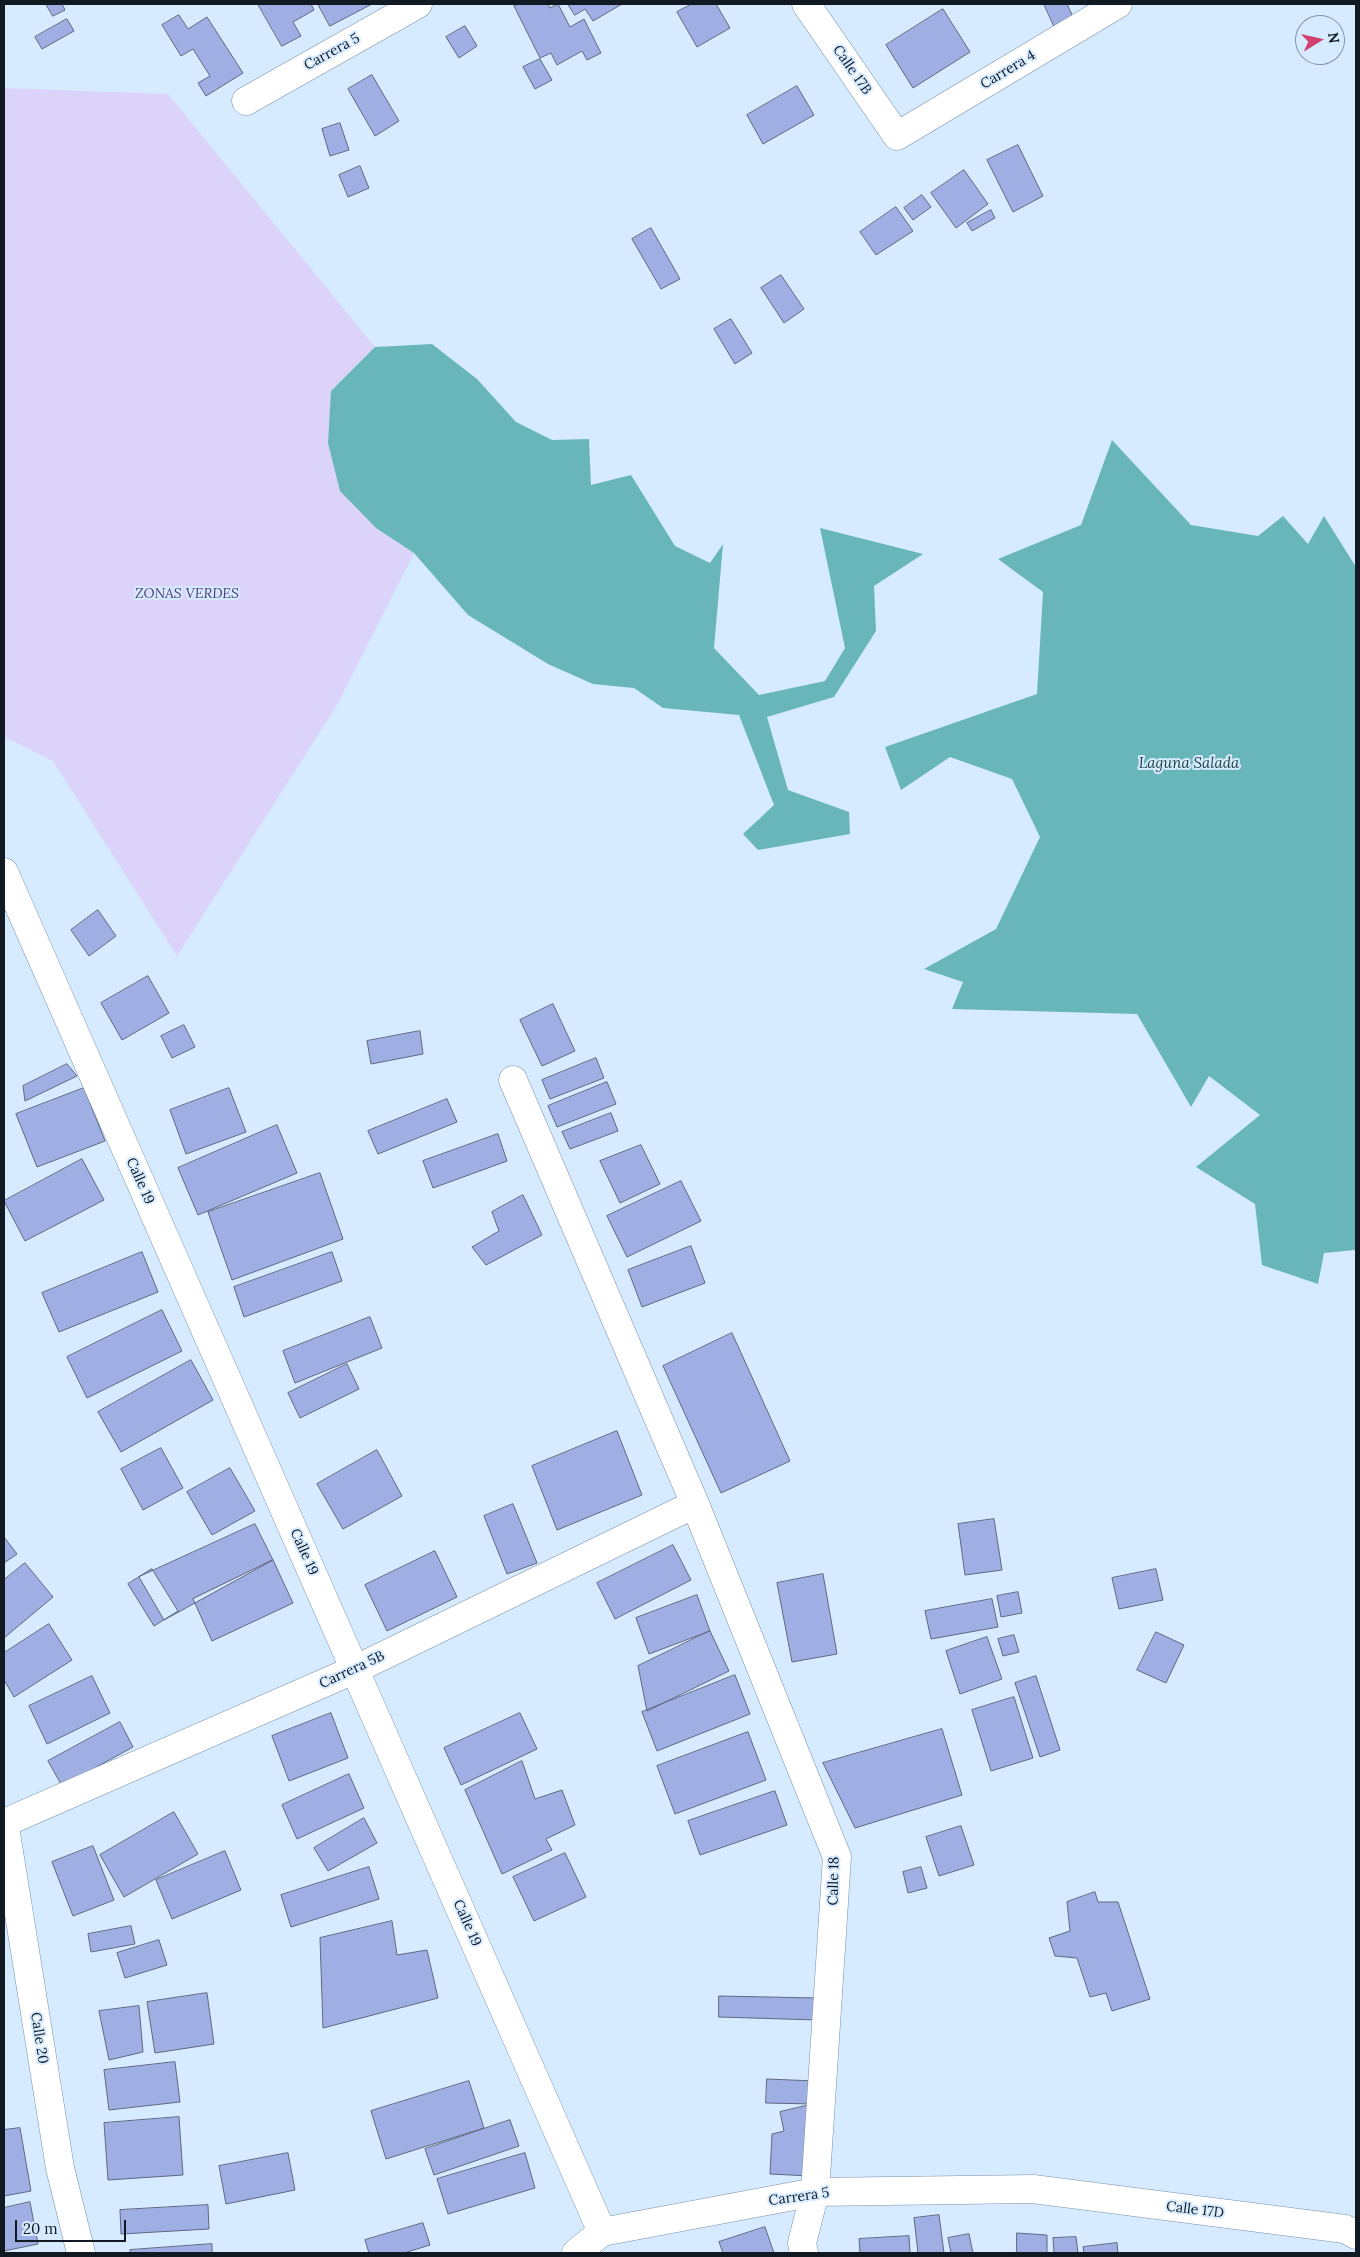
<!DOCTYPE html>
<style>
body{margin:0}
#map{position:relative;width:1360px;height:2257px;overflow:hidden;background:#d6ebff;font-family:Lora,serif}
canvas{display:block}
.frame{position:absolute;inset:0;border:5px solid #111a23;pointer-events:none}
.north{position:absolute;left:1295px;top:15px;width:50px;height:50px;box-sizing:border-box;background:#d6ebff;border:1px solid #8797a7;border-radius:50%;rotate:81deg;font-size:14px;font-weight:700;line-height:20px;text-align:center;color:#111a23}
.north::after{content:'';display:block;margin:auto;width:18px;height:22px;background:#cf416c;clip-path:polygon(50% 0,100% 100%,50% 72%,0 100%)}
.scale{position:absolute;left:15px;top:2220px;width:111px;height:22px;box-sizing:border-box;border:2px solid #111a23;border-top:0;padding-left:6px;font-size:15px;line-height:18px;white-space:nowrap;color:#111a23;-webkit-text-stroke:4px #d6ebff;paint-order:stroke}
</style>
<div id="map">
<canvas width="1360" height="2257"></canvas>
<div class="frame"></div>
<div class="north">N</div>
<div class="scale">20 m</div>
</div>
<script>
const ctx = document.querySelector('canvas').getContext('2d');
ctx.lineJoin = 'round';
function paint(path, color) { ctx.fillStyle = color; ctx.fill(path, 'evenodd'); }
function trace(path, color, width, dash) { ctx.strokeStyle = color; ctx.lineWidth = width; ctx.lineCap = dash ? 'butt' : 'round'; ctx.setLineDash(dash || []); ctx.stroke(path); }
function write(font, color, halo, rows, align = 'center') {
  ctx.font = font + ' Lora,serif'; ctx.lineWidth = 4; ctx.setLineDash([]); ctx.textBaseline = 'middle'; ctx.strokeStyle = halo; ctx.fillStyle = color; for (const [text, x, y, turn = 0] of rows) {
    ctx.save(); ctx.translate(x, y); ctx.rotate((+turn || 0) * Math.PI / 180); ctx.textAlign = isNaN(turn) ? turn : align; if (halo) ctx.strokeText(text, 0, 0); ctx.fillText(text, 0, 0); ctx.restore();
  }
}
const green = new Path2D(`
 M4,88L168,94L375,347L331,391L376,528L414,553L337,705L177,956L53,761L4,737Z`);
const water = new Path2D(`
 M432,344L477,379L516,422L552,440L589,439L591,485L631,475L675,546L710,563L723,544L714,648L759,695L825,681L845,648L820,528L923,554L874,586L876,631L834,697L767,717L788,790L849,812L850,834L758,850L743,834L774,805L739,715L663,708L634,688L593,684L548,664L468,615L414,553L376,528L340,491L328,443L331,391L375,347Z
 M1112,440L1191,525L1258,536L1283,516L1308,544L1324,516L1356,567V1271L1355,1250L1324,1253L1318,1284L1262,1265L1255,1204L1196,1167L1260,1115L1209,1076L1191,1107L1137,1014L952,1009L963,982L924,969L996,929L1040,837L1012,779L950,757L901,790L885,747L1037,694L1043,592L998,559L1081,525Z`);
const building = new Path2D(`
 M46,4H62L65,10L53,16Z
 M258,4H311L314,10L293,22L301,36L282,46Z
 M318,4H372L330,26Z
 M519,4H548L550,8L558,4L570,27L584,19L601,53L587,60L582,51L557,65L551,53L540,58L514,6Z
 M568,4H622L593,21L585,9L575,15Z
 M692,4H716L730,28L697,47L677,12Z
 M1044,4H1067L1074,19L1055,28Z
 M943,9L970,52L913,88L886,45Z
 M179,15L188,29L207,17L243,73L206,96L198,83L210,76L193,49L181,56L162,25Z
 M67,19L74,31L42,49L35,37Z
 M465,26L477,46L459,58L446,37Z
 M540,59L552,80L535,89L523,67Z
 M372,75L399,121L375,136L348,89Z
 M797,86L814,115L763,144L747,115Z
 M340,123L349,150L330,156L322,129Z
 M1018,145L1043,196L1013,212L987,160Z
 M360,166L369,188L348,197L339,175Z
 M964,170L988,204L956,228L931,193Z
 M922,195L931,207L913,220L904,208Z
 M896,207L913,231L876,255L860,232Z
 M991,210L995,218L972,231L967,223Z
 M651,228L680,279L661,289L632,239Z
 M781,275L804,309L784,323L761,288Z
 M731,319L752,353L735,364L714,329Z
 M98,910L116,936L89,956L71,930Z
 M148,976L169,1013L122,1040L101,1003Z
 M553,1004L575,1051L542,1066L520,1020Z
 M184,1025L195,1047L172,1058L161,1036Z
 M420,1031L423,1054L371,1064L367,1041Z
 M596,1058L604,1078L550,1099L542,1080Z
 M67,1064L77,1076L25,1101L23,1086Z
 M607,1082L616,1104L557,1127L548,1106Z
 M84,1088L105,1141L37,1167L16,1114Z
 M229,1088L246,1132L186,1154L170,1110Z
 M447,1099L457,1122L378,1154L368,1131Z
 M611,1113L618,1131L570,1149L562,1132Z
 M277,1125L297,1173L198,1215L178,1168Z
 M498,1134L507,1161L433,1188L423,1161Z
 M641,1145L660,1184L620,1203L600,1161Z
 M82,1159L104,1200L25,1241L4,1201Z
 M320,1173L343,1239L232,1280L208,1212Z
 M681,1181L701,1221L627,1257L607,1216Z
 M523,1195L542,1235L486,1265L472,1247L499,1231L492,1212Z
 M691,1246L705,1283L642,1307L628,1270Z
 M142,1252L158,1292L59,1332L42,1293Z
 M332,1252L342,1281L244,1317L234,1287Z
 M162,1310L182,1351L87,1398L67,1357Z
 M370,1317L382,1348L295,1383L283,1351Z
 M732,1333L790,1461L721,1493L663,1366Z
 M191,1360L213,1400L121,1452L98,1412Z
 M347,1364L359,1389L300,1418L288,1393Z
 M617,1431L642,1495L557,1530L532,1466Z
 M161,1448L183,1488L143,1510L121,1469Z
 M377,1450L402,1496L343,1529L317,1484Z
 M230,1468L255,1511L212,1535L187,1492Z
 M513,1504L537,1563L507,1574L484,1516Z
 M994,1519L1002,1570L965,1575L958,1524Z
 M255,1524L273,1560L164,1620L139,1577Z
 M4,1537L17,1554L4,1563Z
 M673,1545L691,1580L615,1619L597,1583Z
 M435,1551L457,1597L387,1631L365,1585Z
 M273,1560L293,1603L212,1641L193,1599Z
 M25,1563L53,1597L4,1638V1580Z
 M152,1569L178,1611L154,1626L128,1584Z
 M1156,1569L1163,1600L1119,1609L1112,1578Z
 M823,1574L837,1654L792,1662L777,1583Z
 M1018,1592L1022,1613L1001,1617L997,1596Z
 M697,1595L710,1631L649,1654L636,1618Z
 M992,1599L998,1627L931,1639L925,1611Z
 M49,1624L72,1660L14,1697L4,1680V1653Z
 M710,1631L729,1671L647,1711L638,1666Z
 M1156,1632L1184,1645L1166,1683L1137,1670Z
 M1014,1635L1019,1652L1003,1656L998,1639Z
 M987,1637L1002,1679L960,1694L946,1651Z
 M735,1675L750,1714L657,1751L642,1712Z
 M92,1676L110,1713L47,1744L29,1706Z
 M1036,1676L1060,1750L1040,1757L1015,1683Z
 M1014,1697L1033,1758L991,1771L972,1710Z
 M331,1713L348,1758L289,1781L272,1736Z
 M520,1713L537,1749L461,1785L444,1748Z
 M120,1722L133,1747L62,1786L48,1761Z
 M942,1729L962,1795L855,1828L823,1763Z
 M748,1732L766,1780L675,1814L657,1766Z
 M522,1761L535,1799L562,1790L575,1825L546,1839L552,1850L502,1874L465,1790Z
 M349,1774L364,1808L297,1839L282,1805Z
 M775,1791L787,1825L700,1855L688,1821Z
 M174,1812L198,1854L124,1897L100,1855Z
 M364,1818L377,1843L328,1871L314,1848Z
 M961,1826L974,1865L939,1876L926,1837Z
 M93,1846L114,1900L73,1916L52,1862Z
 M225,1851L241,1890L172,1919L156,1880Z
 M565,1853L586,1897L534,1921L513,1877Z
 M369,1867L379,1899L291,1927L281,1895Z
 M921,1867L927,1888L908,1893L903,1872Z
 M1095,1892L1098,1902H1118L1150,1999L1112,2011L1106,1993L1090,1997L1077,1958L1055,1956L1049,1938L1070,1931L1067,1902Z
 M392,1921L397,1955L427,1950L438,1998L323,2028L320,1938Z
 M131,1926L135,1944L91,1952L88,1934Z
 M159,1940L167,1965L125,1978L117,1953Z
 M207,1993L214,2044L155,2053L147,2002Z
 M719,1996L817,1998V2020L719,2017Z
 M139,2006L143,2052L109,2060L99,2011Z
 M175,2062L180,2102L109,2110L104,2070Z
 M767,2079L815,2081L814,2104L766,2103Z
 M469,2081L484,2128L386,2159L371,2111Z
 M814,2104L811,2176L770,2174L772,2134L784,2131L780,2112Z
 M179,2117L183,2175L108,2180L104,2123Z
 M510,2120L519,2146L434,2175L425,2149Z
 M20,2128L31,2191L4,2196V2130Z
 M288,2153L295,2190L226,2204L219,2166Z
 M525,2153L535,2188L448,2214L437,2179Z
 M30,2202L38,2244L4,2251V2208Z
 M208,2205L209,2229L121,2234L120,2210Z
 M939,2215L944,2253H918L914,2218Z
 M423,2223L430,2245L404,2253H369L365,2240Z
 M765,2227L774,2253H723L719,2242Z
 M1017,2233L1047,2235V2253H1017Z
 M969,2234L973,2253H951L948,2238Z
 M909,2236L910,2253H860L859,2239Z
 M1076,2237L1078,2253H1054L1053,2238Z
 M1117,2243L1118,2253H1084L1083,2247Z
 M212,2244V2253H130V2250Z`);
const minor = new Path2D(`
 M806,4L897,136L1118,4
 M246,101L418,4
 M4,872L602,2232
 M513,1080L695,1504L837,1857L815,2192L802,2243L804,2253
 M4,1821L60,2168L81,2253
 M4,1823L356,1669L695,1504
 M576,2253L602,2232L815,2192L1033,2189L1345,2229L1356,2235`);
const streetNames = [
 ["Carrera 5",332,52,-29],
 ["Calle 17B",852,70,55],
 ["Carrera 4",1008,70,-31],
 ["Calle 19",140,1181,66],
 ["Calle 19",304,1552,66],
 ["Carrera 5B",352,1670,-25],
 ["Calle 18",834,1881,-89],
 ["Calle 19",467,1923,66],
 ["Calle 20",39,2038,81],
 ["Carrera 5",799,2197,-8],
 ["Calle 17D",1195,2210,7]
];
const parkNames = [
 ["ZONAS VERDES",187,594]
];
const waterNames = [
 ["Laguna Salada",1189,764]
];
paint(green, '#dbd3fa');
paint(water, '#69b6ba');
paint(building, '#9fafe3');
trace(building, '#5f6782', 1);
trace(minor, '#7890a7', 29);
trace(minor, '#fff', 28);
write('14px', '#111a23', '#d6ebff', streetNames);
write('italic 14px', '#4c397a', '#d6ebff', parkNames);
write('italic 15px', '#183e40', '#d6ebff', waterNames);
</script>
